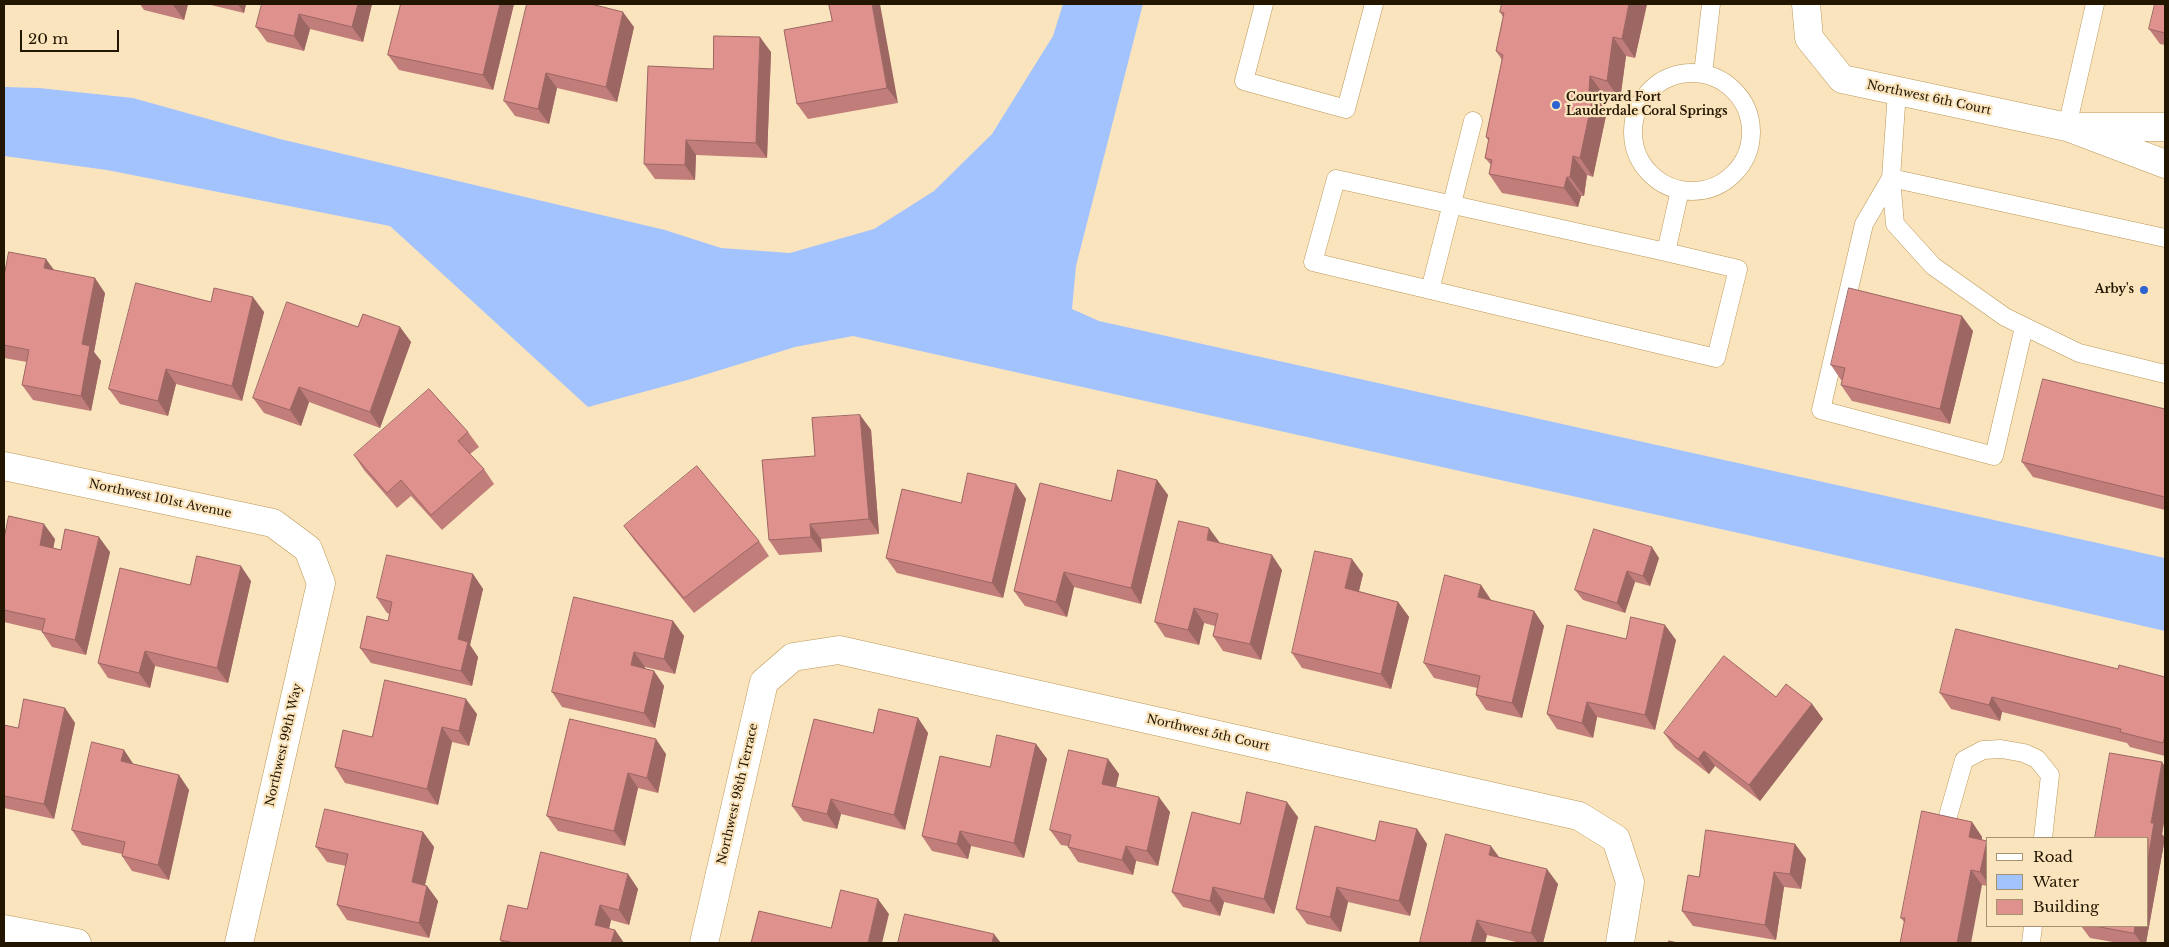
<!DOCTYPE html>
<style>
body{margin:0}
#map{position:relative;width:2169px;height:947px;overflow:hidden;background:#fae4bd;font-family:"Libre Baskerville",serif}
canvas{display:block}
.frame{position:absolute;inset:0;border:5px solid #231600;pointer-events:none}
.legend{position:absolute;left:1986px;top:837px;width:162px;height:90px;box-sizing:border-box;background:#fae4bd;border:1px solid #a49271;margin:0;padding:6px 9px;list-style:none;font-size:15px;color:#231600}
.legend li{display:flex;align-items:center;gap:10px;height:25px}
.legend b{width:25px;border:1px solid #a49271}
.scale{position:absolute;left:20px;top:30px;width:99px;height:22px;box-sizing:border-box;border:2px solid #231600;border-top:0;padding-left:6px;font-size:15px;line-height:18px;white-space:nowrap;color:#231600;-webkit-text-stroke:4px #fae4bd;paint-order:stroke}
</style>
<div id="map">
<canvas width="2169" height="947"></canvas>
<div class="frame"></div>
<ul class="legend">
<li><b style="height:6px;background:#fff"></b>Road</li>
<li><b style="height:14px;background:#a3c3ff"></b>Water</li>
<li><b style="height:14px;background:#df918e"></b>Building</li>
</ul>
<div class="scale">20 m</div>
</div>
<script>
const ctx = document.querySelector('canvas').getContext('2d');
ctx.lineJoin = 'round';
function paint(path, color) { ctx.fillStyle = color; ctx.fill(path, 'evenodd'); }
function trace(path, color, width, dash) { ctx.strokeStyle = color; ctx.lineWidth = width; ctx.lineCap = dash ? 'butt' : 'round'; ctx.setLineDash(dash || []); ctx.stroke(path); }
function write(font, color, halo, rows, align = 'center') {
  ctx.font = font + ' "Libre Baskerville",serif'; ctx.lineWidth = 4.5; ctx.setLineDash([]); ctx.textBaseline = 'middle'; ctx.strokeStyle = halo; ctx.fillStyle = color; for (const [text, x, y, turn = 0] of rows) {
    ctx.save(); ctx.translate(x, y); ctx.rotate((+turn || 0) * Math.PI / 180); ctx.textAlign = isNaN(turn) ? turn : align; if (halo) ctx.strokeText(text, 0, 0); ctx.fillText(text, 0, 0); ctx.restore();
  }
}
const water = new Path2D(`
 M1063,4H1143L1076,266L1072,309L1099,321L2165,558V631L1761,538L853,336L795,347L691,379L588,407L390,226L107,170L4,156V87L39,88L133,98L280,139L665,230L721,248L790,253L874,229L934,191L992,134L1053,36Z`);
const lane = new Path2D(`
 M1264,4L1244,81L1346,109L1374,4
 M1633 132a59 59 0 1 1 118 0a59 59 0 1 1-118 0Z
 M1703,74L1711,4
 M1897,91L1891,178L1895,224L1933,266L2005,317L2079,353L2165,374
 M2067,127L2095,4
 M1666,252L1336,179L1313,262L1716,358L1738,269L1666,252L1680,190
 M1430,290L1473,121
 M2024,327L1994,456L1821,410L1864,224L1891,178L2165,238
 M1948,816L1964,760L1983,750L2001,749L2024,753L2037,759L2050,775L2043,838
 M2031,943L2033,926`);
const street = new Path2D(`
 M1806,4L1809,38L1842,79L2067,127L2165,164
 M2082,127H2165
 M4,466L273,523L308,549L321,583L239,943
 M4,929L77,943
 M704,943L764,682L793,657L839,650L1579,816L1616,839L1630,882L1620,943`);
const wall = new Path2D(`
 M140,4H188L184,20L144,10Z
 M207,4H246L244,13Z
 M262,4H372L363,42L310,29L304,51L267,42L256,27Z
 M401,4H514L493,90L399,70L388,55Z
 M527,4L634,27L617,102L557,88L549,124L515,116L504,101Z
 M829,4L898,103L808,119L797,104L832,21Z
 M1502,4H1647L1635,58L1626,56L1620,100L1604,95L1603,105L1607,111L1593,177L1587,175L1584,196H1581L1578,207L1502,193L1489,174L1491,165L1485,158L1489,142L1486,137L1502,60L1496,51L1503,17L1500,12Z
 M2165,4V45L2160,44L2149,29Z
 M771,52L767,158L696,155L695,180L655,179L644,164Z
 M54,270L105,293L94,352L101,361L91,411L33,400L22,385L27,362L4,358V277Z
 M211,302L264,312L242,401L176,384L168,416L120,404L109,389Z
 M358,327H400L411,342L380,428L309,402L301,426L264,413L253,398Z
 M1973,331L1950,424L1852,401L1841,385L1843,380H1841L1831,365Z
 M2165,409V510L2033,477L2022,462Z
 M860,415L871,430L879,534L821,539L822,552L779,555L769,540L815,456Z
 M468,432L479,447L470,454L484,469L494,484L442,530L411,496L397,508L364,470L354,455Z
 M1157,480L1168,495L1141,604L1074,587L1067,617L1025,606L1014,591L1111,501Z
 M1016,484L1026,499L1003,598L897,573L886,558L961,503Z
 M624,526L759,541L769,556L694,613L635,541Z
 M4,539H55L53,548L61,550L110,552L86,655L52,647L42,632V631L4,622Z
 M1220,543L1282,570L1261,660L1223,651L1213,636L1215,626L1204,623L1199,645L1165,637L1155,622Z
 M1659,558L1650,586L1635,582L1625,613L1583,600L1575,590Z
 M473,574L483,589L470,645L478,657L472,686L371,663L360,648L388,621L390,614L387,613L377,598Z
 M1363,574L1359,591L1398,602L1409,617L1391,689L1302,668L1292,653Z
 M251,581L228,683L155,666L150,688L108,678L98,663L190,585Z
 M1481,585L1491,600V601L1534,611L1544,626L1522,718L1486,710L1476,695L1477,688L1434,678L1424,663Z
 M673,621L684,636L675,674L645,667L644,668L654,671L664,686L655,728L562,707L552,692Z
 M1626,639L1676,640L1655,730L1597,717L1593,738L1557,729L1547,714Z
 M2118,669L2165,677V756L2130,747L2127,743L2002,712L2000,721L1951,709L1940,693Z
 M1776,697L1812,704L1823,719L1760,801L1715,766L1709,774L1675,748L1664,733Z
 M65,708L75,723L54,819L4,808V725L18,728Z
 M477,714L469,746L452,742L438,805L345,783L335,767L372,737Z
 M918,718L928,733L905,830L841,814L837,829L803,821L792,806L873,733Z
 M570,719L666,754L658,793L638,788L625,846L558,831L547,816Z
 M1036,744L1047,759L1024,858L971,846L968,859L932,851L922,836L990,767Z
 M124,750L133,764L179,775L189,790L169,880L132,871L122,856V854L82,845L72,830Z
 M1108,759L1119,774L1116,787L1170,812L1158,866L1136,861L1133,875L1078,862L1068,847V846L1061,845L1050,830Z
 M2162,762L2165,767V817L2162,834L2165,838L2146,943H2119L2090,938L2081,926H2148Z
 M1298,817L1274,914L1224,902L1220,916L1183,907L1172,892L1240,824Z
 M1972,822L1982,837V840L1988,842V886L1982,885L1904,922L1901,918Z
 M1417,829L1427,844L1410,916L1348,902L1341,932L1307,924L1296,909L1375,841Z
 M423,832L434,847L425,885L427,886L438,901L429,938L347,920L337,905L346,866L327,862L316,847Z
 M1795,844L1806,859L1801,889L1784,887L1776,940L1693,926L1682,911L1699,877Z
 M1500,857L1558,884L1543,943H1520L1487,935L1485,943H1421L1420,942Z
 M628,874L638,889L629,925L611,920L609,929L615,930L624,943H502L500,940L527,909Z`);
const shadedWall = new Path2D(`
 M174,4H188L184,20L173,5Z
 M238,4H246L244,13Z
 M358,4H372L363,42L352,27Z
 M500,4H514L493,90L483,75Z
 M872,4H880L898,103L887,88Z
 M1629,4H1647L1635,58L1622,39Z
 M623,12L634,27L617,102L606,87Z
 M299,14L310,29L304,51L294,36Z
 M760,37L771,52L767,158L756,143Z
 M1613,37L1626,56L1620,100L1607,81Z
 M546,73L557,88L549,124L538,109Z
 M1590,76L1604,95L1603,105L1607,111L1593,177L1580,158Z
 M686,140L696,155L695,180L685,165Z
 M1573,156L1587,175L1584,196L1570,177Z
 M1567,177L1581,196L1578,207L1564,188Z
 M46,259L57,274L44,268Z
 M95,278L105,293L94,352L101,361L91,411L81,396L82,344Z
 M253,297L264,312L242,401L232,386Z
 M1962,316L1973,331L1950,424L1940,409Z
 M400,327L411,342L380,428L370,412Z
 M166,369L176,384L168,416L158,401Z
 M299,387L309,402L301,426L290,410Z
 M860,415L871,430L879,534L869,519Z
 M1157,480L1168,495L1141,604L1131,588Z
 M1016,484L1026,499L1003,598L992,583Z
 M44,524L55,539L51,560L40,545Z
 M810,524L821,539L822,552L811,537Z
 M1209,528L1220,543L1207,540Z
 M99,537L110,552L86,655L75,640Z
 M1652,547L1659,558L1650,586L1643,576Z
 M1272,555L1282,570L1261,660L1250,644Z
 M1352,559L1363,574L1356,603L1345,588Z
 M241,566L251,581L228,683L217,668Z
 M1627,571L1635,582L1625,613L1617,603Z
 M1064,572L1074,587L1067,617L1056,602Z
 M473,574L483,589L470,645L478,657L472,686L461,671L458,639Z
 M1481,585L1491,600L1488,612L1478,597Z
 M1398,602L1409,617L1391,689L1381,674Z
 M1194,608L1204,623L1199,645L1188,630Z
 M1534,611L1544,626L1522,718L1512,703Z
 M673,621L684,636L675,674L664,659Z
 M1665,625L1676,640L1655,730L1645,715Z
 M145,651L155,666L150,688L139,673Z
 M634,652L645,667L642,680L631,665Z
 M654,671L664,686L655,728L644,713Z
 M1992,697L2002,712L2000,721L1989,705Z
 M466,699L477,714L469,746L459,731Z
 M1587,702L1597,717L1593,738L1582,723Z
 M1812,704L1823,719L1760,801L1749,785Z
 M65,708L75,723L54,819L44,804Z
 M918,718L928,733L905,830L894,815Z
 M442,727L452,742L438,805L427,789Z
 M656,739L666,754L658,793L647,778Z
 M1036,744L1047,759L1024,858L1014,843Z
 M124,750L134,765L121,761Z
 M1704,751L1715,766L1709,774L1698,759Z
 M1108,759L1119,774L1113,799L1102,784Z
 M2162,762L2165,767V817L2162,834L2165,838L2146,943H2141L2134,933L2135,926H2148V859L2151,823Z
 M628,773L638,788L625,846L614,831Z
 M179,775L189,790L169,880L158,865Z
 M1159,797L1170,812L1158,866L1147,851Z
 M831,799L841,814L837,829L827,814Z
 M1287,802L1298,817L1274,914L1264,899Z
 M1972,822L1982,837L1979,852L1969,837Z
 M1417,829L1427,844L1410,916L1399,901Z
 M960,831L971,846L968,859L957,844Z
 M423,832L434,847L422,897L412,882Z
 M1987,841L1988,842V883L1980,872Z
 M1795,844L1806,859L1801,889L1790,874Z
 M1126,846L1136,861L1133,875L1122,860Z
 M1491,846L1502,861L1489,855Z
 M1547,869L1558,884L1543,943H1538L1531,933Z
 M1971,870L1982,885L1971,943H1957Z
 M1774,872L1784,887L1776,940L1765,925Z
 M628,874L638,889L629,925L619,910Z
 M427,886L438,901L429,938L419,923Z
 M1213,887L1224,902L1220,916L1210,901Z
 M1337,887L1348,902L1341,932L1330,917Z
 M878,899L889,914L882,943H868Z
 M600,905L611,920L606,941L595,925Z
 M1477,920L1487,935L1485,943H1471Z
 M615,930L624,943H611Z
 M994,934L1001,943H992Z`);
const building = new Path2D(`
 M262,4H358L352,27L299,14L294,36L256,27Z
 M401,4H500L483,75L388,55Z
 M527,4H591L623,12L606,87L546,73L538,109L504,101Z
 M829,4H872L887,88L797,104L784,30L832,21Z
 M1502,4H1629L1622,39L1613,37L1607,81L1590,76L1589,91L1594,92L1580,158L1573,156L1570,177H1567L1564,188L1489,174L1492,160L1485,158L1489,138L1486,137L1503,55L1496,51L1504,13L1500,12Z
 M2155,4H2165V33L2149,29Z
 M714,36L760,37L756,143L686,140L685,165L644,164L648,66L713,69Z
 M9,252L46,259L44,268L95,278L82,344L90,346L81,396L22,385L29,350L4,345V277Z
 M136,283L211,302L214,288L253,297L232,386L166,369L158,401L109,389Z
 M1849,288L1962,316L1940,409L1841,385L1845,368L1831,365Z
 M287,302L358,327L363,314L400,327L370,412L299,387L290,410L253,398Z
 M2043,379L2165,409V497L2022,462Z
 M429,389L468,432L458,441L484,469L431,515L401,480L387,493L354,455Z
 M860,415L869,519L810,524L811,537L769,540L762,460L815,456L812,418Z
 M697,466L759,541L684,598L624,526Z
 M1118,470L1157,480L1131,588L1064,572L1056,602L1014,591L1040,483L1111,501Z
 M968,473L1016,484L992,583L886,558L902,489L961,503Z
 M9,516L44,524L40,545L61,550L65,529L99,537L75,640L42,632L45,619L4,610V539Z
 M1179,521L1209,528L1207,540L1272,555L1250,644L1213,636L1218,614L1194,608L1188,630L1155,622Z
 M1594,529L1652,547L1643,576L1627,571L1617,603L1575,590Z
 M1315,551L1352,559L1345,588L1398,602L1381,674L1292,653Z
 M387,555L473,574L458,639L468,642L461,671L360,648L367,616L388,621L392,602L377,598Z
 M197,556L241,566L217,668L145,651L139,673L98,663L120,568L190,585Z
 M1445,575L1481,585L1478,597L1534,611L1512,703L1476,695L1480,676L1424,663Z
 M574,597L673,621L664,659L634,652L631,665L654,671L644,713L552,692Z
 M1631,617L1665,625L1645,715L1587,702L1582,723L1547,714L1567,625L1626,639Z
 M1956,629L2118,669L2119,665L2165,677V736L2163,743L2120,732L2121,729L1992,697L1989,705L1940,693Z
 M1724,656L1776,697L1786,684L1812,704L1749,785L1704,751L1698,759L1664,733Z
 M385,680L466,699L459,731L442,727L427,789L335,767L343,730L372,737Z
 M24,699L65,708L44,804L4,796V725L18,728Z
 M879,709L918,718L894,815L831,799L827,814L792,806L814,719L873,733Z
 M570,719L656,739L647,778L628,773L614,831L547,816Z
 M997,735L1036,744L1014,843L960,831L957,844L922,836L940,756L990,767Z
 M92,742L124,750L121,761L179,775L158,865L122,856L125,842L72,830Z
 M1069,750L1108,759L1102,784L1159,797L1147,851L1126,846L1122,860L1068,847L1071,835L1050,830Z
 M2110,753L2162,762L2151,823H2154L2148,859V838H2095Z
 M1247,792L1287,802L1264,899L1213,887L1210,901L1172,892L1192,812L1240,824Z
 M325,809L423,832L412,882L427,886L419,923L337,905L348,854L316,847Z
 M1922,811L1972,822L1969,837L1987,841L1980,872L1971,870L1957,943H1900L1905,918H1901Z
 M1380,821L1417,829L1399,901L1337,887L1330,917L1296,909L1315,826L1375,841Z
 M1706,830L1795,844L1790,874L1774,872L1765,925L1682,911L1688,875L1699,877Z
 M1446,834L1491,846L1489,855L1547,869L1531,933L1477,920L1471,943H1426L1420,942Z
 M541,852L628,874L619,910L600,905L595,925L615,930L611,943H514L500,940L508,905L527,909Z
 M841,890L878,899L868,943H751L759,911L831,928Z
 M905,914L994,934L992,943H898Z
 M2095,926H2135L2134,933Z
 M1669,941L1678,943H1669Z`);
const markers = [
 [1556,105,5,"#2b63d0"],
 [2144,290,5,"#2b63d0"]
];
const poiNames = [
 ["Courtyard Fort",1566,98],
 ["Lauderdale Coral Springs",1566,112],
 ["Arby's",2134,290,"right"]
];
const streetNames = [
 ["Northwest 6th Court",1929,98,12],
 ["Northwest 101st Avenue",160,499,12],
 ["Northwest 5th Court",1208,733,13],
 ["Northwest 99th Way",284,745,-77],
 ["Northwest 98th Terrace",738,794,-77]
];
paint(water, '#a3c3ff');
trace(lane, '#bb9856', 19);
trace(street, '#bb9856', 29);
trace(lane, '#fff', 18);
trace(street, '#fff', 28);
paint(wall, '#c07d7a');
paint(shadedWall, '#9c6663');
paint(building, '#df918e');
trace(building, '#9c6663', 1);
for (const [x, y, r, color] of markers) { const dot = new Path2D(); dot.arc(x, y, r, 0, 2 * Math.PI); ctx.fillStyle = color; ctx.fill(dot); trace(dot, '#fae4bd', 2); }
write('bold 12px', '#231600', '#fae4bd', poiNames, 'left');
write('12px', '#231600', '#fae4bd', streetNames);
</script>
